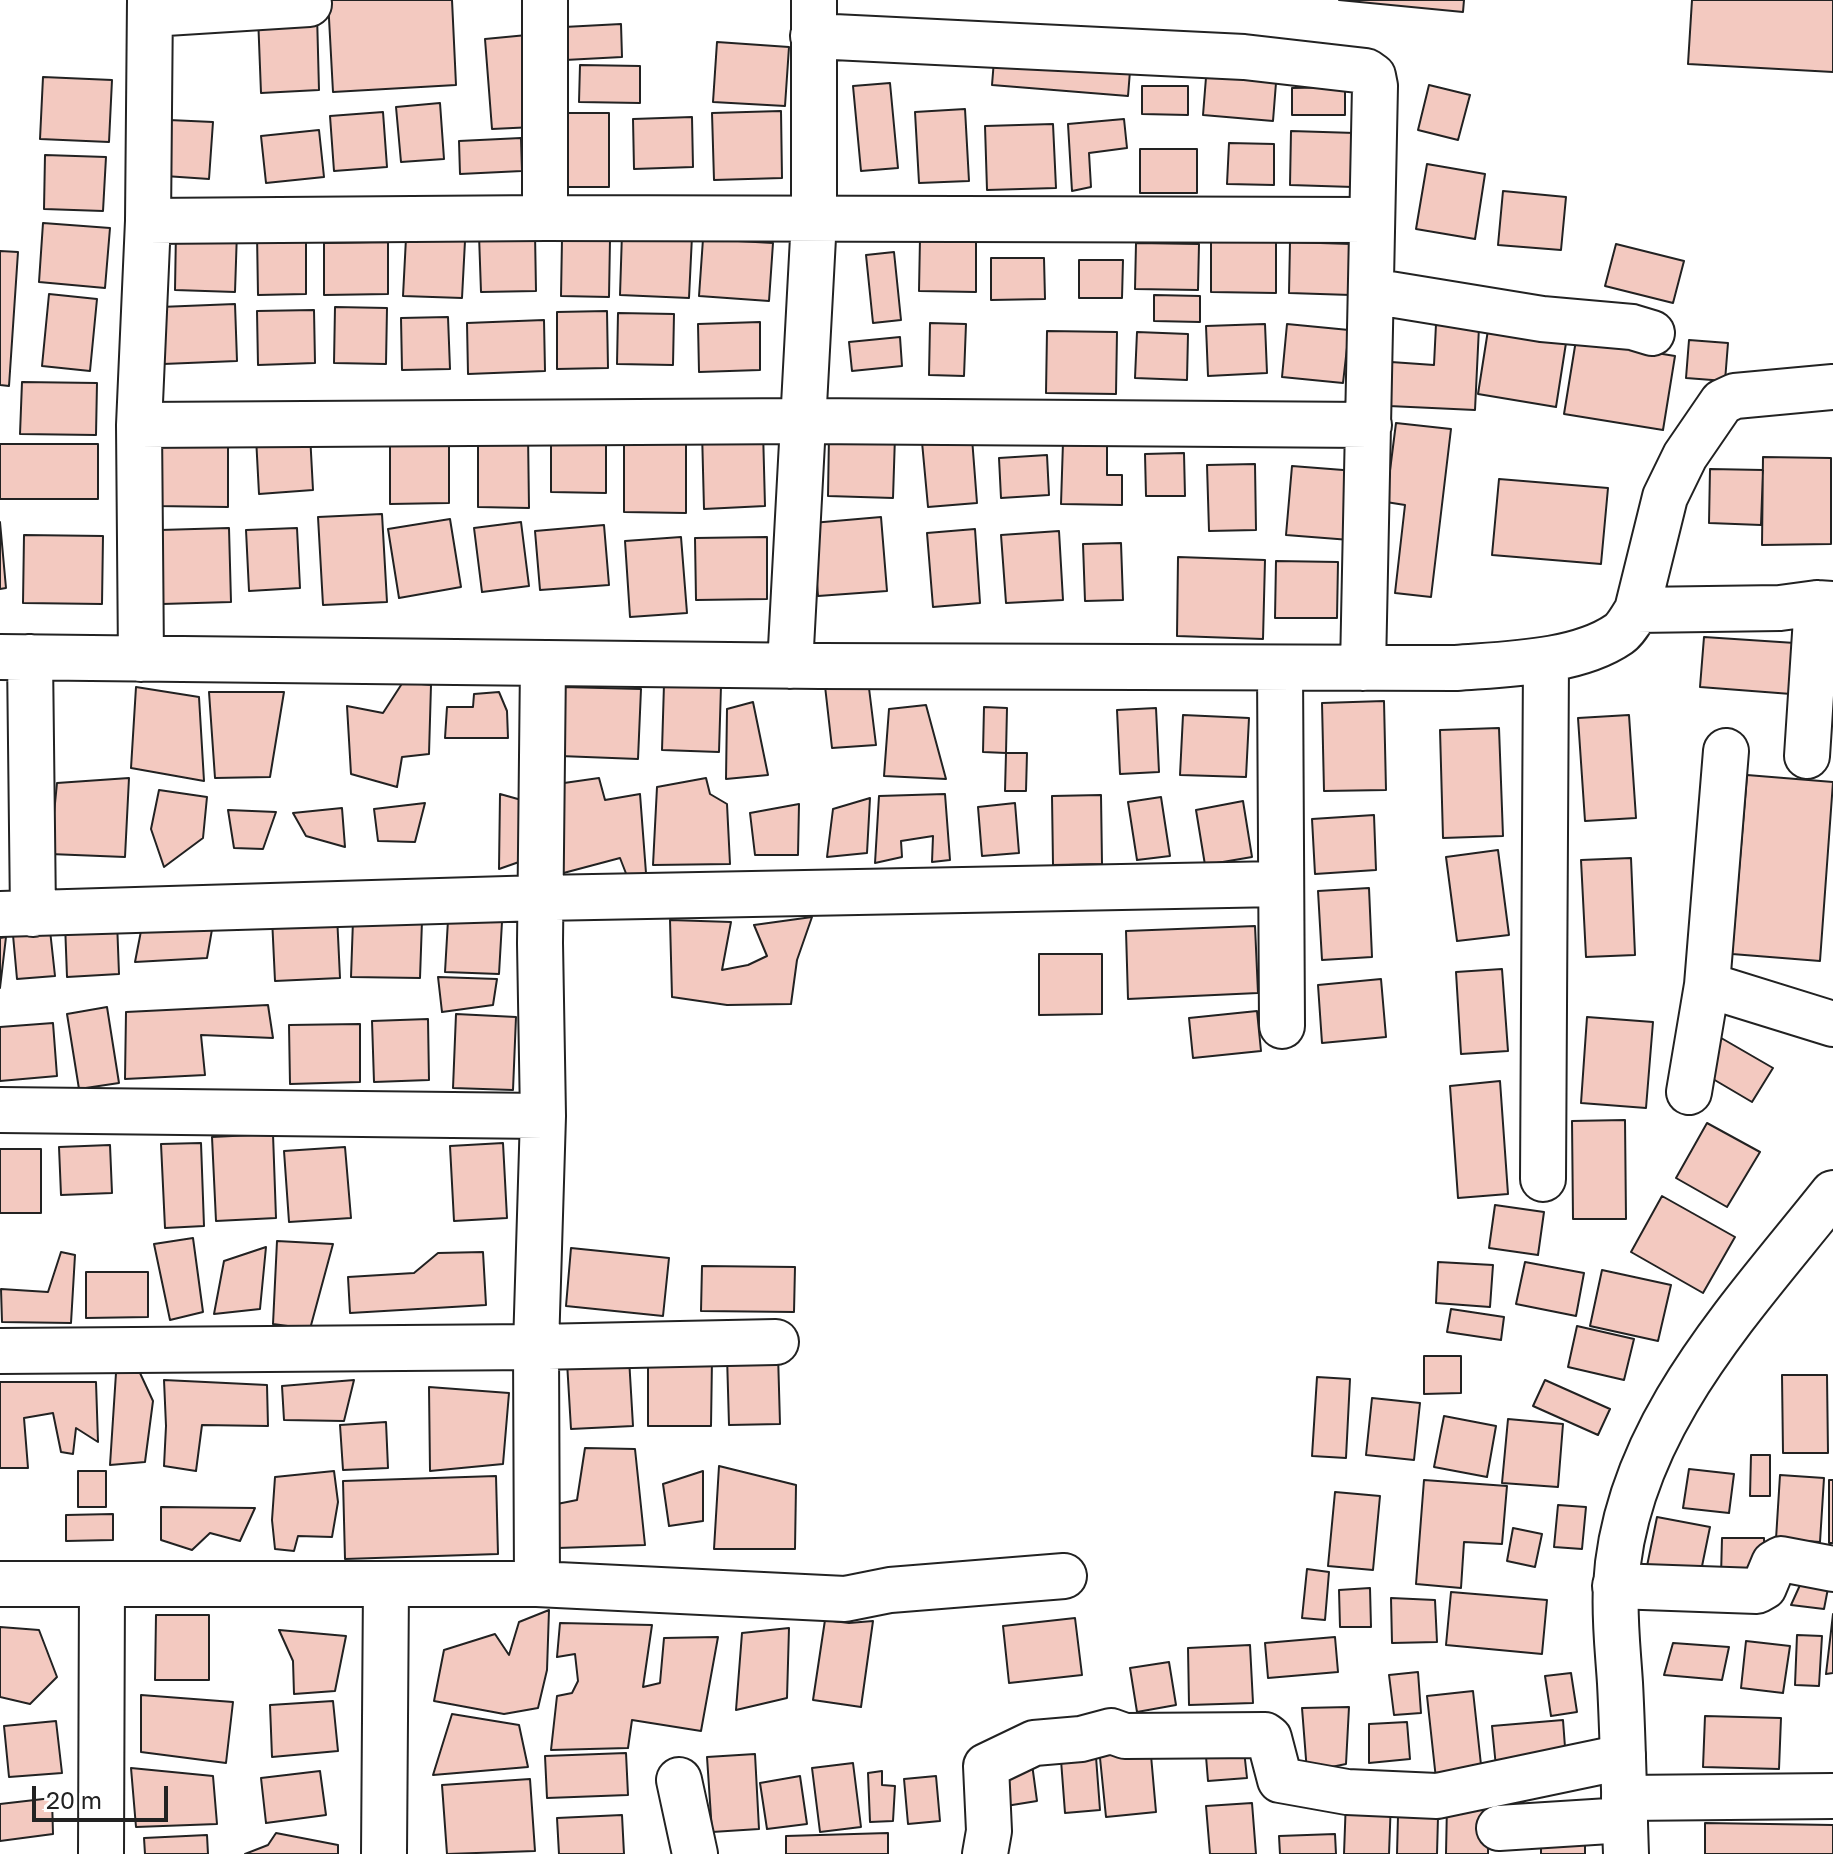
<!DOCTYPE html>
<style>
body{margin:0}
#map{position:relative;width:1833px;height:1854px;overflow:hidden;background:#fff;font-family:"Golos Text",sans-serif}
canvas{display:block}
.scale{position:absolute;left:32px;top:1786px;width:136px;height:36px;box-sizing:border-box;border:4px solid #222;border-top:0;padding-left:10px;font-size:24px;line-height:28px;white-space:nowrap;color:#222;-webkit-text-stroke:6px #fff;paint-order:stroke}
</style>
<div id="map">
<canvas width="1833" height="1854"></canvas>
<div class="scale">20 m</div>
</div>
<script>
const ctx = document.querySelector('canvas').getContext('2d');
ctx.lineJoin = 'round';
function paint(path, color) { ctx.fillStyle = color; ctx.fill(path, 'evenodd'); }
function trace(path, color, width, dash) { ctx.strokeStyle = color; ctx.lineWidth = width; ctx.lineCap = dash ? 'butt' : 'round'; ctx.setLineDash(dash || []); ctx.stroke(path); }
const building = new Path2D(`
 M328,0H452L456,85L333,92Z
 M1339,0H1464L1463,12Z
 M1692,0H1833V72L1688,64Z
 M317,14L319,90L261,93L258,16Z
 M621,24L622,57L565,60L564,27Z
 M527,35L534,127L492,129L485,39Z
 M717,42L789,47L785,106L713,102Z
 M994,60L1130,71L1128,96L992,85Z
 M580,65L640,66V103L579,102Z
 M1207,65L1277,70L1273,121L1203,115Z
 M43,77L112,80L109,142L40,139Z
 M890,83L898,168L861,171L853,86Z
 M1429,85L1470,95L1458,140L1418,130Z
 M1142,86H1188V115L1142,114Z
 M1345,87V115H1292V88Z
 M440,103L444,159L401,162L396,107Z
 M965,109L969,181L919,183L915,112Z
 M781,111L782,178L714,180L712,113Z
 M383,112L387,167L334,171L330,116Z
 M567,113H609V187H566Z
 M692,117L693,167L634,169L633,119Z
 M1124,119L1127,148L1089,153L1091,187L1072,191L1068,124Z
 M169,120L213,122L209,179L165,176Z
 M1053,124L1056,188L987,190L985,126Z
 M319,130L324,177L266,183L261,136Z
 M1291,131L1355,133L1353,187L1290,185Z
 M521,138L522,171L460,174L459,141Z
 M1229,143L1274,144V185L1227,184Z
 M1140,149H1197V193H1140Z
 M45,155L106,157L103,211L44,209Z
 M1427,164L1485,174L1475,239L1416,229Z
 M1503,191L1566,197L1561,250L1498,245Z
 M43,223L110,228L105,288L39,282Z
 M176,230L237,231L235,292L175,290Z
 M306,233V294L258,295L257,234Z
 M535,233L536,291L481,292L479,235Z
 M622,233L692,236L689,298L620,295Z
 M406,238L465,241L462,298L403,296Z
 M920,238L976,239V292L919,291Z
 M562,239L610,240L609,297L561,296Z
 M703,239L773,243L769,301L699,296Z
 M1211,240L1276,241V293L1211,292Z
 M388,242V294L324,295V243Z
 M1290,242L1351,244V295L1289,293Z
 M1136,243L1199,244L1198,290L1135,289Z
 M1616,244L1684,261L1673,303L1605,286Z
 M0,251L18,252L9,386L0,385Z
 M894,252L901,320L873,323L866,255Z
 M991,258H1044L1045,299L991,300Z
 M1079,260H1123L1122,298H1079Z
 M49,294L97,299L90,371L42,366Z
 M1154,295L1200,296V322L1154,321Z
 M235,304L237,361L163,364L160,307Z
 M335,307L387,308L386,364L334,363Z
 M314,310L315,363L258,365L257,311Z
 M607,311L608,368L557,369V312Z
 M618,313L674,314L673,365L617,364Z
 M448,317L450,369L402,370L401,318Z
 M544,320L545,371L468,374L467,323Z
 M760,322V370L699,372L698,324Z
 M930,323L966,324L964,376L929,375Z
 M1265,324L1267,373L1208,376L1206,326Z
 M1287,324L1349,330L1343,383L1282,377Z
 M1436,324L1479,327L1475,410L1389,406L1391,362L1434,365Z
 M1488,330L1566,343L1556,407L1478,394Z
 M1047,331L1117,332L1116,394L1046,393Z
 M1137,332L1188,334L1187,380L1135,378Z
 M900,337L902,366L852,371L849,342Z
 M1576,340L1675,356L1663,430L1564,414Z
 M1689,340L1728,343L1725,381L1686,378Z
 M22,382L97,383L96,435L20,434Z
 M1396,423L1451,429L1431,597L1395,593L1405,505L1386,502Z
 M763,430L765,506L704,509L702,431Z
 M478,433H528L529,508L478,507Z
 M310,434L313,490L259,494L256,437Z
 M390,434H449V503L390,504Z
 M624,435H686V513L624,512Z
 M829,435L895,436L893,498L828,496Z
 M155,438L228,439V507L155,506Z
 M972,438L977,503L928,507L922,442Z
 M551,442L606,443V493L551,492Z
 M1063,442L1107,443V475H1122V505L1061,504Z
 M0,444H98V499H0Z
 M1184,453L1185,496H1146L1145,454Z
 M1047,455L1049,495L1001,498L999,458Z
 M1763,457L1831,458V544L1762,545Z
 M1255,464L1256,530L1209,531L1207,465Z
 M1292,466L1356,471L1350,540L1286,535Z
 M1710,469L1763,470L1761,525L1709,523Z
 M1499,479L1608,488L1601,564L1492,555Z
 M382,514L387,602L323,605L318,517Z
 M881,517L887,591L818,596L812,523Z
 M450,519L461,587L399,598L388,529Z
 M0,522L6,588L0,589Z
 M521,522L529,586L482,592L474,528Z
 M604,525L609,585L540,590L535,531Z
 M229,528L231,602L162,604L160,530Z
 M297,528L300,588L249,591L246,530Z
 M975,529L980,603L933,607L927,533Z
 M1059,531L1063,600L1006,603L1001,535Z
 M24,535L103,536L102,604L23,603Z
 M681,537L687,613L630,617L625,541Z
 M767,537V599L696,600L695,538Z
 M1121,543L1123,600L1085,601L1083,544Z
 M1178,557L1265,560L1263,639L1177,636Z
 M1276,561L1338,562L1337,618H1275Z
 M1704,637L1795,643L1791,694L1700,687Z
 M868,680L876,745L832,748L825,686Z
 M403,682L431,685L429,754L402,757L397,787L351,774L347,706L383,713Z
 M664,684L721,686L719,752L662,750Z
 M136,687L199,697L204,781L131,768Z
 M562,687L641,689L638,759L560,756Z
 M209,692H284L270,777L215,778Z
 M499,692L507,711L508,738H445L447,707H473L474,694Z
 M1384,701L1386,790L1324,791L1322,703Z
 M753,702L768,775L726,779L727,709Z
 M926,705L946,779L884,776L889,709Z
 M984,707L1007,708L1006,753L983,752Z
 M1156,708L1159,772L1120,774L1117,710Z
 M1183,715L1249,718L1246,777L1180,775Z
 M1629,715L1636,818L1585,821L1578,718Z
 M1499,728L1503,836L1443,838L1440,730Z
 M1006,753H1027L1026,791H1005Z
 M1747,775L1833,782L1820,961L1732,954Z
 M129,778L125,857L50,854L57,783Z
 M599,778L605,800L640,794L646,873L627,876L620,858L556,875L557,784Z
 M706,778L710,794L727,804L730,864L653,865L657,787Z
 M159,790L207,797L203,838L164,867L151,829Z
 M500,794L525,801L519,862L499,869Z
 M945,794L950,860L932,862L933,836L901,841L902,857L875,863L879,796Z
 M1101,795L1102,864L1053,865L1052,796Z
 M1161,797L1170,856L1137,860L1128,802Z
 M870,798L867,853L827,857L833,809Z
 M1243,801L1252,857L1205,865L1196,810Z
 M425,803L415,842L378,841L374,809Z
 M1015,803L1019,853L982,856L978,807Z
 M799,804L798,855H755L750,813Z
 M342,808L345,847L306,836L293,813Z
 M228,810L276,812L263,849L234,848Z
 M1374,815L1376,870L1315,874L1312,819Z
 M1498,850L1509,935L1457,941L1446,857Z
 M1631,858L1635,955L1586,957L1581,860Z
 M1369,888L1372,957L1322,960L1318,891Z
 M337,915L340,978L275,981L272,918Z
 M812,917L797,960L791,1004L727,1005L672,997L670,920L731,922L722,970L748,965L767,956L754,925Z
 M214,918L207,958L135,962L141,931Z
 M353,920L422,921L420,978L351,977Z
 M448,920L502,922L499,974L445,972Z
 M49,921L55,976L17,979L12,924Z
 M117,921L119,974L67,977L65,923Z
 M1255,926L1258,993L1128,999L1126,931Z
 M6,937L0,988V938Z
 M1039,954H1102V1014L1039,1015Z
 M1502,969L1508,1051L1461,1054L1456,972Z
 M438,977L497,979L493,1005L442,1012Z
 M1381,979L1386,1037L1322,1043L1318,985Z
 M268,1005L273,1038L201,1035L205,1075L125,1079L126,1012Z
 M107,1007L119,1083L79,1089L67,1014Z
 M1257,1011L1261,1051L1193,1058L1189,1018Z
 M456,1014L516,1017L513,1090L453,1088Z
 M1587,1017L1653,1022L1646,1108L1581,1103Z
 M428,1019L429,1080L374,1082L372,1021Z
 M53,1023L57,1076L0,1081V1027Z
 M360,1024V1082L290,1084L289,1025Z
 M1716,1035L1773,1068L1752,1102L1696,1069Z
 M1500,1081L1508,1194L1458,1198L1450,1086Z
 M1625,1120L1626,1219H1573L1572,1121Z
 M1707,1123L1760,1152L1727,1207L1676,1178Z
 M273,1134L276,1218L216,1221L212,1137Z
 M201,1143L204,1226L165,1228L161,1144Z
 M503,1143L507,1218L454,1221L450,1146Z
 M110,1145L112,1193L61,1195L59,1147Z
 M345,1147L351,1218L289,1222L284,1151Z
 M0,1149H41V1213H0Z
 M1662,1196L1735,1237L1703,1293L1631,1252Z
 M1495,1205L1544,1212L1538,1255L1489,1248Z
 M193,1238L203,1312L170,1320L154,1244Z
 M277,1241L333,1244L310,1329L273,1324Z
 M266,1247L260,1309L214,1314L224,1261Z
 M571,1248L669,1258L663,1316L566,1306Z
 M61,1252L75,1255L71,1323L2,1322L1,1289L48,1292Z
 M483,1252L486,1305L350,1313L348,1277L414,1273L438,1253Z
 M1438,1262L1493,1265L1490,1307L1436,1303Z
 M1525,1262L1584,1273L1576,1316L1516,1304Z
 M702,1266L795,1267L794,1312L701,1311Z
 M1602,1270L1671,1285L1658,1341L1590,1326Z
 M86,1272H148V1317L86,1318Z
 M1451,1309L1504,1317L1501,1340L1447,1332Z
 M1577,1326L1634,1339L1624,1380L1568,1367Z
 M778,1354L780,1424L729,1425L727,1356Z
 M1424,1356H1461V1393L1424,1394Z
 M629,1358L633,1426L571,1429L567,1362Z
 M648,1359H712L711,1426H648Z
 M116,1373H140L153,1401L145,1462L110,1465Z
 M1782,1375H1827L1828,1453H1783Z
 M1317,1377L1350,1379L1346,1458L1312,1456Z
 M164,1380L267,1385L268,1426L202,1425L196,1471L164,1466L166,1426Z
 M354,1380L344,1421L284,1420L282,1386Z
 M1545,1380L1610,1409L1598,1435L1533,1406Z
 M0,1382H96L98,1442L76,1428L73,1454L61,1452L53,1413L24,1418L28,1468H0Z
 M429,1387L509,1393L503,1464L430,1471Z
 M1372,1398L1420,1403L1414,1460L1366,1455Z
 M1444,1416L1496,1426L1487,1477L1434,1467Z
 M1508,1419L1563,1424L1558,1487L1502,1483Z
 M386,1422L388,1468L343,1470L340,1425Z
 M585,1448L635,1449L645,1545L558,1548L557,1504L577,1500Z
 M1751,1455H1770V1496H1750Z
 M719,1466L796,1485L795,1549H714Z
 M1689,1469L1734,1474L1729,1513L1683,1508Z
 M78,1471H106V1507H78Z
 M334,1471L338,1502L332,1537L298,1536L294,1551L275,1549L272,1520L275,1477Z
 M703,1471V1521L669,1526L663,1484Z
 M1780,1475L1824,1478L1820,1542L1776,1539Z
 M496,1476L498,1554L345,1559L343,1481Z
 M1424,1480L1507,1486L1502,1544L1464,1542L1461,1588L1416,1584Z
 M1829,1480H1833V1543H1829Z
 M1335,1492L1380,1496L1373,1570L1328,1566Z
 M1558,1505L1586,1507L1582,1549L1554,1547Z
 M161,1507L255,1508L240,1541L210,1533L192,1550L161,1540Z
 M113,1514V1540L66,1541V1515Z
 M1657,1517L1710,1527L1700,1576L1647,1566Z
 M1513,1528L1542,1534L1535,1567L1507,1561Z
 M1722,1538H1764L1765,1576H1721Z
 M1307,1569L1329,1572L1325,1620L1302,1618Z
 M1805,1574L1830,1578L1824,1609L1791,1605Z
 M1370,1588L1371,1627H1340L1339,1590Z
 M1451,1592L1547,1600L1542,1654L1446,1645Z
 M1391,1598L1435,1600L1437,1642L1392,1643Z
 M549,1610L547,1670L538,1708L504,1714L434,1701L444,1650L495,1634L509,1655L519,1622Z
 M1833,1614V1673L1826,1674Z
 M156,1615H209V1680H155Z
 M1075,1618L1082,1675L1009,1683L1003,1626Z
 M825,1620L849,1623L873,1621L861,1707L813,1700Z
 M560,1623L652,1625L643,1687L660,1683L664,1638L718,1637L701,1731L632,1720L628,1748L551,1750L557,1696L572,1693L578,1681L575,1654L557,1657Z
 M0,1627L39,1630L57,1677L30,1704L0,1697Z
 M789,1628L787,1698L736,1710L742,1633Z
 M279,1630L346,1636L335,1691L294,1694L293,1661Z
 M1797,1635L1822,1636L1819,1686L1795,1685Z
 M1335,1637L1338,1672L1268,1678L1265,1643Z
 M1746,1641L1790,1646L1783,1693L1741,1688Z
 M1673,1643L1729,1647L1722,1680L1664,1675Z
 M1250,1645L1253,1703L1189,1705L1188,1648Z
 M1169,1662L1176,1705L1137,1712L1130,1668Z
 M1418,1672L1421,1713L1394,1715L1389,1675Z
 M1571,1673L1577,1712L1551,1716L1545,1676Z
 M1473,1691L1482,1774L1436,1779L1427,1696Z
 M141,1695L233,1702L226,1763L141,1752Z
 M333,1701L338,1751L272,1757L270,1705Z
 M1349,1707L1346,1764L1307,1772L1302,1708Z
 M452,1714L519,1725L528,1767L433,1775Z
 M1705,1716L1781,1718L1779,1769L1703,1767Z
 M1563,1720L1566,1761L1496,1767L1492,1726Z
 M56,1721L62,1773L9,1777L4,1726Z
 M1407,1722L1410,1759L1369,1763V1724Z
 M1243,1741L1247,1778L1208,1781L1205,1744Z
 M1150,1744L1156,1812L1106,1817L1099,1748Z
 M626,1753L628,1795L547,1798L545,1756Z
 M755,1754L759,1829L712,1832L707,1757Z
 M1096,1757L1100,1810L1065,1813L1061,1760Z
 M853,1763L861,1827L820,1832L812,1768Z
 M1032,1764L1037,1801L1006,1806L1000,1769Z
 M131,1768L213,1776L217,1824L136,1827Z
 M320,1771L326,1815L266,1823L261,1778Z
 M882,1771V1785L895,1786L893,1821L870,1822L868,1773Z
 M800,1776L807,1824L767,1829L760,1783Z
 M936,1776L940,1821L908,1824L904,1779Z
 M530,1779L535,1851L447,1854L442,1785Z
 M52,1798L53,1834L0,1841V1804Z
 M1346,1799L1391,1800L1389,1854H1344Z
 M1252,1803L1256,1854H1210L1206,1806Z
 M1447,1804L1489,1805L1488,1854H1446Z
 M622,1815L624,1854H559L557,1818Z
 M1398,1816L1438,1817L1437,1854H1397Z
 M1705,1823L1833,1825V1854H1705Z
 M276,1833L338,1845V1854H245L268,1845Z
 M888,1833V1854H786V1836Z
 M1541,1833H1585V1854H1541Z
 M1335,1834L1336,1854H1280L1279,1836Z
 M207,1835L208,1854H145L144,1838Z`);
const minor = new Path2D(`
 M545,0V218
 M150,14L309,4
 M813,36L1244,57L1366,71L1373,76L1375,86L1363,668
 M148,221L545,218L1372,220
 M1371,291L1542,319L1632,327L1652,333
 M139,425L804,421L1369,425
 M1637,610L1665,497L1685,456L1722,402L1735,396L1833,387
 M0,657L820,666L1456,668C1506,664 1577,663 1619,634C1626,629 1632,618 1637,610L1780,608L1817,603L1833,604
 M30,657L33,914
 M141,659L139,425L148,221L150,0
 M790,666L814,219V0
 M1280,668L1282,1026
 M1807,756L1817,603
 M0,914L541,898L1280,884
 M1707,985L1833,1024
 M1689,1092L1707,985L1726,751
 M0,1110L543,1116
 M1543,1179L1546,661
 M0,1351L536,1347L776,1342
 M0,1584H537L845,1599L890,1590L1064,1576
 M537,1584L536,1347L543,1116L540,943L543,663
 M1615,1586L1757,1591L1764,1587L1774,1563L1781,1559L1833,1569
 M679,1780L695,1854
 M1624,1798L1833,1796
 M1499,1828L1625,1820
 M101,1854L102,1584
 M384,1854L386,1585
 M985,1854L989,1831L986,1766L1034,1743L1081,1739L1111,1731L1125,1736L1265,1735L1269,1738L1280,1780L1347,1792L1437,1796L1623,1757`);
const major = new Path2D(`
 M1626,1854C1624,1797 1623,1740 1620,1683C1618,1651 1614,1618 1616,1586C1624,1430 1741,1309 1833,1193`);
paint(building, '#f3c9c0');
trace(building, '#222', 2);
trace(minor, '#222', 48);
trace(major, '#222', 48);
trace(minor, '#fff', 44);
trace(major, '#fff', 44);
</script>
